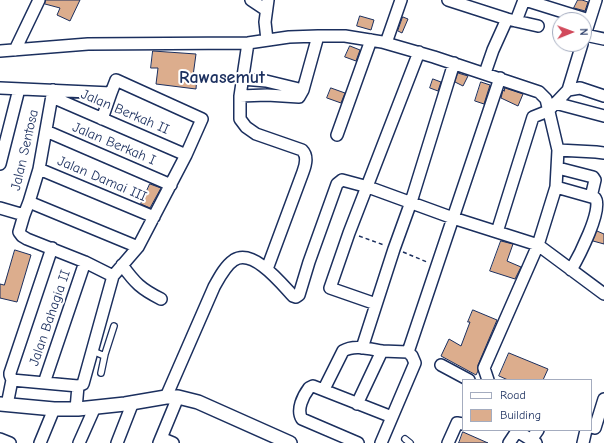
<!DOCTYPE html>
<style>
body{margin:0}
#map{position:relative;width:604px;height:443px;overflow:hidden;background:#fff;font-family:"Comic Neue",sans-serif}
canvas{display:block}
.legend{position:absolute;left:462px;top:379px;width:130px;height:52px;box-sizing:border-box;background:#fff;border:1px solid #a4acbf;margin:0;padding:5px 7px;list-style:none;font-size:12px;color:#1b2f5e}
.legend li{display:flex;align-items:center;gap:8px;height:20px}
.legend b{width:20px;border:1px solid #a4acbf}
.north{position:absolute;left:552px;top:12px;width:40px;height:40px;box-sizing:border-box;background:#fff;border:1px solid #a4acbf;border-radius:50%;rotate:89deg;font-size:11px;font-weight:700;line-height:16px;text-align:center;color:#1b2f5e}
.north::after{content:'';display:block;margin:auto;width:14px;height:18px;background:#d1495b;clip-path:polygon(50% 0,100% 100%,50% 72%,0 100%)}
</style>
<div id="map">
<canvas width="604" height="443"></canvas>
<ul class="legend">
<li><b style="height:5px;background:#fff"></b>Road</li>
<li><b style="height:11px;background:#dcad8d"></b>Building</li>
</ul>
<div class="north">N</div>
</div>
<script>
const ctx = document.querySelector('canvas').getContext('2d');
ctx.lineJoin = 'round';
function paint(path, color) { ctx.fillStyle = color; ctx.fill(path, 'evenodd'); }
function trace(path, color, width, dash) { ctx.strokeStyle = color; ctx.lineWidth = width; ctx.lineCap = dash ? 'butt' : 'round'; ctx.setLineDash(dash || []); ctx.stroke(path); }
function write(font, color, halo, rows, align = 'center') {
  ctx.font = font + ' "Comic Neue",sans-serif'; ctx.lineWidth = 4; ctx.setLineDash([]); ctx.textBaseline = 'middle'; ctx.strokeStyle = halo; ctx.fillStyle = color; for (const [text, x, y, turn = 0] of rows) {
    ctx.save(); ctx.translate(x, y); ctx.rotate((+turn || 0) * Math.PI / 180); ctx.textAlign = isNaN(turn) ? turn : align; if (halo) ctx.strokeText(text, 0, 0); ctx.fillText(text, 0, 0); ctx.restore();
  }
}
const building = new Path2D(`
 M46,0H80L70,21L57,15L60,8L45,4Z
 M578,0H582L588,2L585,11L574,8Z
 M360,16L374,20L371,30L357,26Z
 M403,17L408,19L402,33L398,31Z
 M350,46L360,50L356,61L345,57Z
 M153,51L196,54L193,76H197L196,89L156,84L158,68H151Z
 M458,73L468,76L463,86L455,82Z
 M433,79L441,82L438,91L430,88Z
 M481,82L490,85L484,104L475,101Z
 M331,88L345,93L341,103L327,98Z
 M505,88L523,94L518,106L501,98L503,90L504,91Z
 M150,184L161,188L150,208L141,204Z
 M597,231L604,234V244L593,241Z
 M501,241L513,244L507,261L521,267L515,279L490,271Z
 M15,250L31,255L17,302L0,298V284L4,285Z
 M473,310L497,320L478,365V371L476,375L441,356L449,339L461,346L470,322H468Z
 M509,353L548,369L543,380H508L499,376Z
 M463,432L488,443H459Z`);
const path = new Path2D(`
 M359,236L384,245
 M403,252L427,262`);
const service = new Path2D(`
 M93,351L102,355L105,354L114,326
 M101,373L105,354
 M405,439L410,443`);
const minor = new Path2D(`
 M251,0L266,10
 M448,0L507,19L538,26
 M525,0L589,20
 M516,21L524,0
 M585,35L604,39
 M584,38L596,0
 M267,40L265,22L268,0
 M248,43L240,96V119L246,127L256,134L302,150C308,156 306,164 303,172L267,269
 M386,43L401,0
 M15,50L39,0
 M0,51L88,44L248,43L289,37L318,36H345L382,42L434,57L539,92L546,99L558,150L556,187L538,245L484,368L488,380
 M485,73L493,50L507,19
 M242,79L266,81L303,90
 M0,88L111,93L102,119
 M53,90L39,169L29,202L24,215L19,232L22,236L27,239L85,262L113,276
 M568,90L580,88L604,96
 M240,96L267,95L299,97L303,90L318,36
 M52,97L186,155
 M555,103L604,116
 M46,131L171,185
 M337,135L371,40
 M558,150L596,152L604,153
 M0,164L19,89
 M558,168L593,177L595,180L591,197
 M39,169L154,217
 M556,187L595,198C604,208 578,258 571,270
 M29,202L138,247
 M0,208L24,215
 M497,232L533,117L548,111L568,90L582,44
 M122,265C135,283 141,289 161,299
 M376,304L330,288L349,233L419,52
 M362,348L394,249L411,202L454,63
 M408,352L500,78
 M441,365L469,380
 M12,380L78,386L83,384L113,276L138,247L186,155L202,119L116,80L111,93
 M12,380L10,375V373L52,248
 M44,383L85,262
 M324,389L343,351C354,344 370,349 382,351L357,404
 M166,397L214,287C219,278 225,266 234,260C253,248 281,283 293,296L296,297L299,295L309,262L337,184L342,180L368,187L453,218L538,245L604,294
 M7,405L12,380
 M76,409L78,386
 M591,427L595,428L604,399
 M161,438L173,443
 M0,439L10,443
 M531,440L538,430
 M40,443L54,409
 M79,443L95,407
 M117,443L133,402
 M159,443L178,397
 M358,443L302,419C296,410 303,396 309,388L313,386L392,417
 M381,443L415,363L412,356L408,352L382,351
 M448,443L457,423L463,424
 M509,443L517,431L536,443
 M583,443L586,430`);
const tertiary = new Path2D(`
 M0,404L54,409H78L125,404L166,397H178L198,402L290,443`);
const streetNames = [
 ["Jalan Berkah II",125,112,23],
 ["Jalan Berkah I",114,144,23],
 ["Jalan Sentosa",25,150,-77],
 ["Jalan Damai III",102,179,23],
 ["Jalan Bahagia II",50,318,-71]
];
const districtNames = [
 ["Rawasemut",222,78]
];
paint(building, '#dcad8d');
trace(building, '#1b2f5e', 1);
trace(service, '#1b2f5e', 8);
trace(minor, '#1b2f5e', 14);
trace(tertiary, '#1b2f5e', 16);
trace(path, '#1b2f5e', 1.5, [4, 3]);
trace(service, '#fff', 5.5);
trace(minor, '#fff', 11);
trace(tertiary, '#fff', 13);
write('14px', '#1b2f5e', '#fff', streetNames);
write('bold 18px', '#1b2f5e', '#fff', districtNames);
</script>
